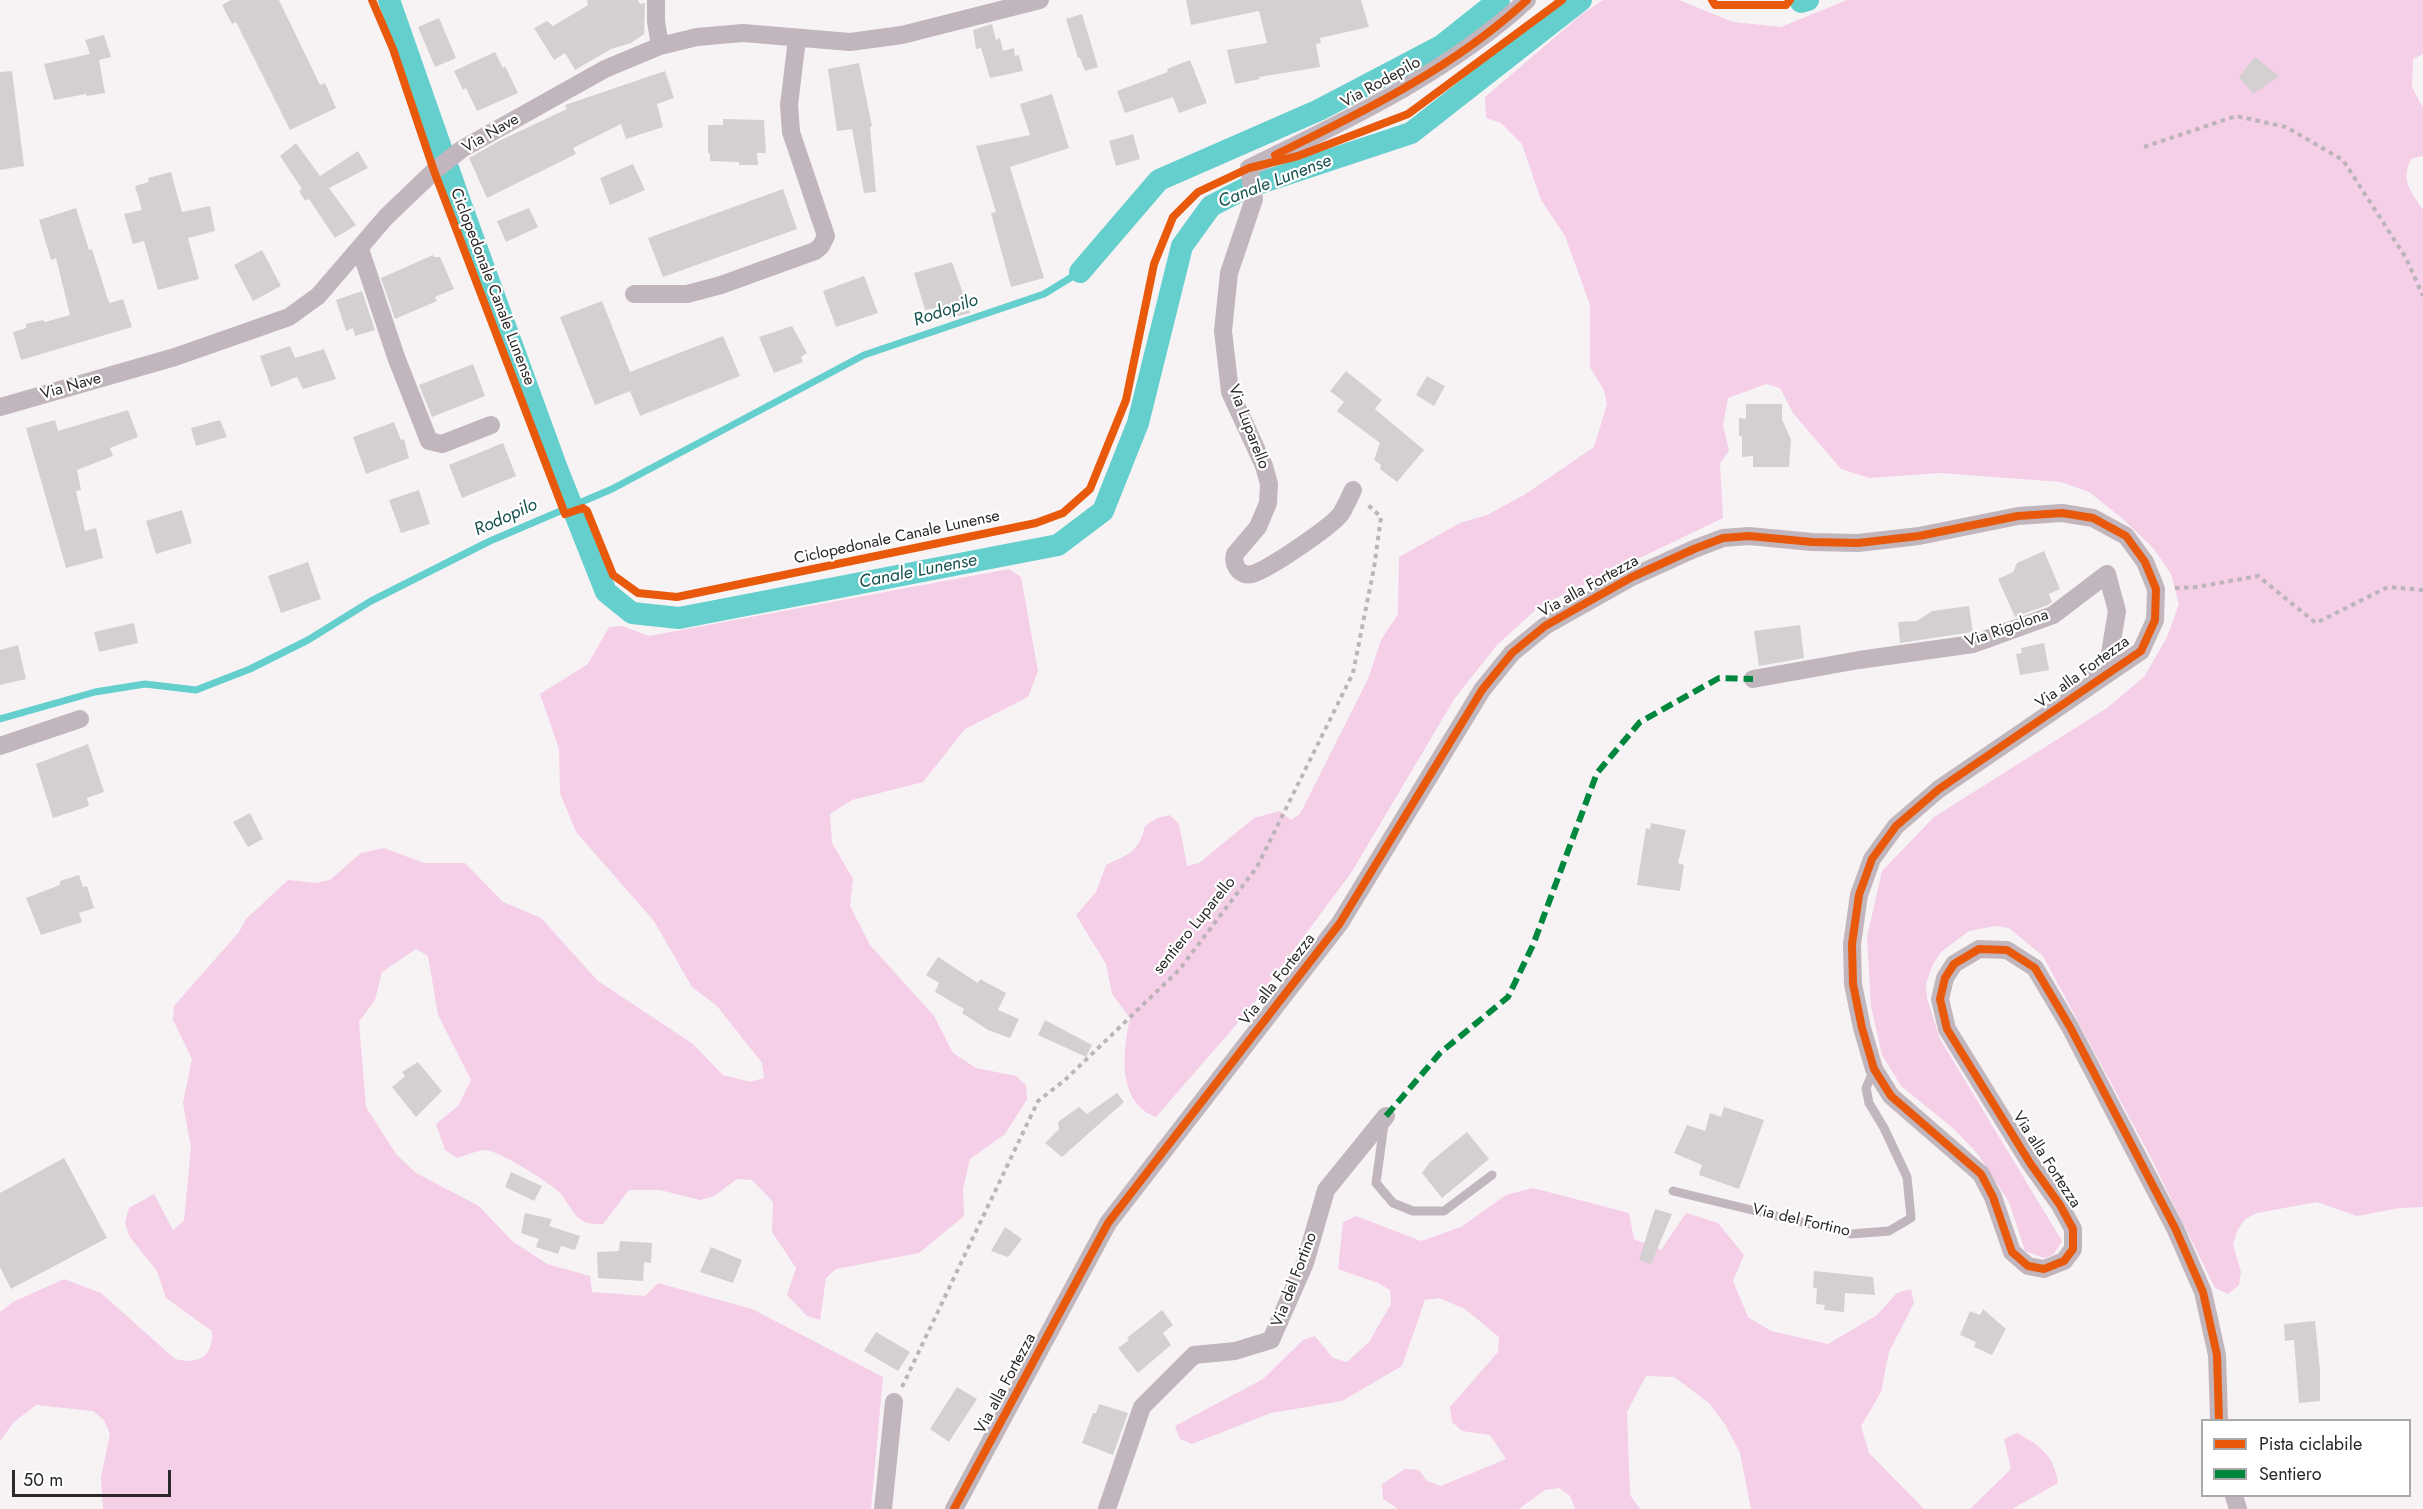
<!DOCTYPE html>
<style>
body{margin:0}
#map{position:relative;width:2423px;height:1509px;overflow:hidden;background:#f7f3f5;font-family:Jost,sans-serif}
canvas{display:block}
.legend{position:absolute;left:2201px;top:1419px;width:210px;height:78px;box-sizing:border-box;background:#fff;border:2px solid #aaa9a9;margin:0;padding:8px 10px;list-style:none;font-size:18px;color:#2a2829}
.legend li{display:flex;align-items:center;gap:12px;height:30px}
.legend b{width:30px;border:2px solid #aaa9a9}
.scale{position:absolute;left:12px;top:1470px;width:159px;height:27px;box-sizing:border-box;border:3px solid #2a2829;border-top:0;padding-left:8px;font-size:18px;line-height:21px;white-space:nowrap;color:#2a2829;-webkit-text-stroke:4px #fff;paint-order:stroke}
</style>
<div id="map">
<canvas width="2423" height="1509"></canvas>
<ul class="legend">
<li><b style="height:8px;background:#e8590c"></b>Pista ciclabile</li>
<li><b style="height:8px;background:#00873e"></b>Sentiero</li>
</ul>
<div class="scale">50 m</div>
</div>
<script>
const ctx = document.querySelector('canvas').getContext('2d');
ctx.lineJoin = 'round';
function paint(path, color) { ctx.fillStyle = color; ctx.fill(path, 'evenodd'); }
function trace(path, color, width, dash) { ctx.strokeStyle = color; ctx.lineWidth = width; ctx.lineCap = dash ? 'butt' : 'round'; ctx.setLineDash(dash || []); ctx.stroke(path); }
function write(font, color, halo, rows, align = 'center') {
  ctx.font = font + ' Jost,sans-serif'; ctx.lineWidth = 4.5; ctx.setLineDash([]); ctx.textBaseline = 'middle'; ctx.strokeStyle = halo; ctx.fillStyle = color; for (const [text, x, y, turn = 0] of rows) {
    ctx.save(); ctx.translate(x, y); ctx.rotate((+turn || 0) * Math.PI / 180); ctx.textAlign = isNaN(turn) ? turn : align; if (halo) ctx.strokeText(text, 0, 0); ctx.fillText(text, 0, 0); ctx.restore();
  }
}
const green = new Path2D(`
 M1603,0H1679L1733,22L1781,27L1847,0H2423V54L2413,59L2412,87L2423,108V156L2411,159C2400,181 2411,191 2423,210V1207L2400,1208L2357,1216L2317,1202L2257,1213L2245,1219L2237,1231L2233,1245L2241,1272L2239,1285L2228,1294L2215,1288L2150,1156L2043,956L2009,928L1995,926L1969,931L1941,952L1933,964L1926,984L1927,998L1940,1039L2062,1241L2053,1255L2044,1258L2025,1251L2009,1202L1977,1153L1954,1129L1901,1086L1882,1055L1871,1006L1867,937L1882,871L1934,817L2107,708L2144,677L2167,637L2179,604L2171,574L2154,549L2123,519L2089,492L2061,482L1940,473L1869,478L1841,469L1793,413L1780,388L1766,384L1728,398L1723,425L1729,451L1720,463L1723,518L1540,606L1497,645L1455,698L1351,873L1249,1010L1156,1117C1116,1102 1123,1051 1130,1018L1112,994L1106,964L1076,915L1096,892L1106,865C1129,854 1139,852 1145,826L1157,818L1170,815L1179,824L1187,866L1199,863L1254,818L1280,811L1291,820L1300,814L1368,679L1381,640L1398,614L1399,557L1460,523L1487,515L1524,495L1594,447L1607,404L1604,390L1590,367V305L1565,236L1541,200L1522,144L1501,123L1486,118L1485,97L1582,14Z
 M1009,569L1021,577L1038,671L1028,697L965,729L923,782L852,800L830,814L832,843L853,879L850,906L870,945L934,1016L953,1053L976,1068L1016,1076L1026,1085L1027,1099L1005,1134L970,1159L963,1189L964,1216L919,1253L836,1269L826,1278L820,1320L807,1316L787,1295L796,1268L772,1232L773,1202L752,1180L737,1179L714,1196L700,1200L660,1190H629L603,1224C575,1225 576,1214 561,1194C553,1184 496,1149 485,1150C476,1151 466,1155 457,1158L445,1150L436,1124L458,1106L471,1080L438,1015L428,956L416,949L382,972L375,1000L359,1022L366,1107L396,1154L416,1173L479,1206L512,1241L547,1264L590,1276L592,1292L645,1296L658,1283L752,1309L883,1377L871,1509H103L101,1477L110,1434L104,1420L93,1411L36,1405L14,1422L0,1441V1312L13,1302L64,1279L101,1293L175,1359C200,1365 213,1356 212,1331L166,1298L157,1271L129,1236L125,1222L129,1208L154,1194L173,1230L184,1221L191,1148L183,1103L192,1059L173,1020L174,1006L239,932L246,919L288,880L316,883L330,880L361,853L384,848L424,863H465L503,902L541,918L598,981L693,1044L723,1075L750,1082L764,1078L762,1063L717,1006L692,987L654,921L576,832L560,793L559,749L540,694L588,664L609,627L622,626L649,636Z
 M1533,1188L1629,1213L1634,1239L1661,1250L1686,1213L1718,1223L1744,1255L1733,1281L1748,1317L1771,1331L1828,1344L1877,1315L1897,1293L1911,1289L1914,1303L1889,1352L1881,1392L1861,1426L1869,1453L1924,1509H1751L1740,1453L1726,1426L1709,1403L1674,1377L1646,1376L1627,1412L1630,1495L1640,1509H1575L1570,1496L1559,1488L1545,1490L1519,1509H1398L1383,1499L1382,1484L1405,1469L1419,1470L1427,1481L1441,1486L1506,1459L1490,1435L1462,1431L1452,1422L1450,1407L1498,1352L1499,1337L1465,1309L1439,1298L1425,1300L1402,1366L1342,1401L1271,1413L1192,1444L1180,1439L1175,1426L1263,1379L1303,1340L1315,1336L1333,1358L1347,1362L1369,1342L1391,1304L1390,1290L1378,1283L1338,1269L1343,1222L1356,1216L1421,1241L1461,1227L1506,1195Z
 M2017,1433C2041,1446 2054,1455 2058,1483L2012,1509H1970L2011,1469L2004,1439Z`);
const stream = new Path2D(`
 M0,719L95,692L145,684L196,690L250,669L308,640L371,601L490,541L612,489L864,355L1044,294L1080,272`);
const canal = new Path2D(`
 M389,0L461,205L556,466L606,592L632,613L679,618L1058,545L1103,511L1138,423L1182,246L1211,206L1244,189L1272,179L1411,133L1581,0
 M1801,2L1808,0
 M1080,272L1159,180L1319,110L1441,46L1499,0`);
const building = new Path2D(`
 M231,0H279L320,85L325,83L336,108L290,130L236,22L232,24L222,5Z
 M587,0H638L640,4L645,3L644,34L631,43L611,49L575,70L565,53L554,60L534,28L547,21L553,26L588,5Z
 M1186,0H1361L1369,27L1320,38L1321,43L1316,44L1320,67L1259,77L1260,79L1235,84L1227,50L1267,43L1259,11L1191,25Z
 M1082,14L1098,67L1085,71L1080,58H1078L1066,19Z
 M439,18L456,58L435,67L418,27Z
 M992,24L996,40L1000,38L1003,51L1014,48L1015,56L1019,55L1023,71L990,78L981,48L976,49L973,30Z
 M104,35L111,57L99,60L105,93L87,96L86,94L54,100L44,64L90,54L85,40Z
 M495,52L503,68L505,66L518,93L477,111L466,88L463,90L454,71Z
 M2255,57L2279,76L2253,94L2239,77Z
 M1190,60L1207,103L1179,113L1173,97L1125,113L1117,91L1168,72L1167,69Z
 M859,63L872,126L870,127L876,192L864,193L852,129L837,131L828,69Z
 M12,71L24,166L0,170V72Z
 M665,71L674,98L657,104L663,127L626,139L621,124L573,148L576,154L487,198L469,158L499,141L567,109L565,105Z
 M1052,94L1069,148L1010,167L1044,278L1011,287L991,213L996,212L976,146L1030,135L1020,104Z
 M723,119L764,120L766,153H757L758,165H739V162L710,161V153H708V125H723Z
 M1133,134L1140,159L1116,166L1109,141Z
 M296,143L320,176L358,151L368,168L329,188L356,225L335,238L309,199L305,201L299,191L302,189L280,156Z
 M633,164L645,190L610,205L600,178Z
 M171,172L182,212L210,206L215,231L188,238L199,279L158,290L144,241L133,244L124,214L142,210L135,186L149,182L148,178Z
 M783,189L797,229L663,277L648,238Z
 M76,208L89,250L92,249L108,300L110,303L123,299L132,327L21,360L13,332L26,328V324L43,320L45,322L70,315L56,258L51,260L39,220Z
 M529,208L538,227L506,242L497,221Z
 M262,250L281,286L253,301L234,265Z
 M433,255L434,257H440L454,289L435,297L437,301L395,319L381,278Z
 M952,262L970,313L949,318L945,307L925,310L914,273Z
 M864,276L878,313L836,327L823,291Z
 M362,291L375,330L355,336L353,328L346,331L336,300Z
 M602,301L630,372L723,336L740,376L640,416L630,391L595,405L560,317Z
 M792,326L807,353L801,357L803,362L774,373L759,337Z
 M290,346L295,358L324,349L336,379L303,389L297,377L271,387L260,356Z
 M473,364L485,396L432,417L419,385Z
 M1346,371L1382,400L1375,409L1424,450L1397,482L1380,469L1381,465L1374,460L1380,443L1337,411L1344,402L1330,391Z
 M1427,376L1445,386L1434,406L1416,395Z
 M1746,404H1782V419L1791,440L1789,467H1753V456L1742,457V436H1739V418L1746,419Z
 M128,410L138,437L110,448L113,456L77,470L81,490L76,491L85,531L96,528L103,558L66,568L26,428L55,420L58,431Z
 M220,420L227,437L196,446L191,428Z
 M394,422L401,440L404,439L409,458L366,474L353,437Z
 M503,443L516,476L462,498L449,465Z
 M419,490L430,524L401,533L389,500Z
 M182,510L192,543L156,554L146,521Z
 M2044,551L2060,589L2049,594L2052,602L2048,605L2015,617L1998,579L2013,572L2017,563Z
 M308,562L321,599L281,613L268,576Z
 M1969,606L1973,632L1900,643L1898,622L1917,621L1932,611Z
 M134,623L138,643L99,652L94,632Z
 M1800,625L1804,658L1759,666L1754,631Z
 M2044,643L2049,670L2020,675L2016,654L2022,653L2021,648Z
 M18,645L26,679L0,685V650Z
 M88,744L104,792L87,798L89,806L53,818L36,764Z
 M250,813L263,839L248,847L233,822Z
 M1651,823L1686,830L1678,863L1684,865L1680,891L1637,885L1646,828L1650,829Z
 M79,875L83,887L87,886L94,908L79,913L82,922L41,935L26,898L60,885V881Z
 M938,957L978,983L980,979L1006,993L998,1010L1019,1019L1010,1038L988,1030L962,1013L964,1009L935,992L939,983L926,975Z
 M1045,1020L1092,1045L1086,1057L1038,1035Z
 M418,1062L442,1091L416,1117L392,1087L405,1076L402,1072Z
 M1117,1093L1124,1102L1062,1157L1045,1143L1059,1129L1058,1122L1079,1107L1087,1114Z
 M1724,1107L1764,1120L1739,1189L1699,1175L1702,1165L1674,1153L1687,1125L1705,1131L1710,1113L1721,1117Z
 M1467,1132L1489,1159L1442,1198L1422,1173L1430,1162Z
 M64,1158L107,1238L11,1289L0,1267V1193Z
 M511,1172L542,1186L534,1201L505,1187Z
 M1655,1209L1672,1214L1651,1264L1639,1260Z
 M525,1213L552,1219L549,1226L580,1236L575,1250L561,1246L558,1254L536,1247L539,1239L521,1233Z
 M1005,1227L1022,1239L1008,1257L991,1251Z
 M620,1241L652,1243L651,1263L644,1262L643,1281L598,1278L597,1252L619,1251Z
 M711,1247L742,1260L733,1283L700,1272Z
 M1814,1271L1873,1277L1875,1295L1845,1293L1844,1312L1824,1310L1825,1305L1816,1304L1817,1288H1813Z
 M1983,1309L2006,1329L1992,1355L1974,1347L1976,1342L1960,1335L1970,1311L1980,1315Z
 M1162,1310L1173,1325L1163,1333L1171,1345L1138,1373L1118,1348L1129,1340L1127,1338Z
 M2315,1321L2320,1370V1401L2299,1403L2294,1340L2285,1341L2284,1324Z
 M876,1332L910,1352L898,1371L864,1351Z
 M957,1387L977,1399L949,1442L930,1429Z
 M1099,1404L1128,1413L1113,1455L1082,1443L1093,1413H1096Z`);
const path = new Path2D(`
 M2144,147L2236,116L2286,127L2343,160L2406,258L2423,296
 M2175,588L2197,587L2258,576L2316,623L2388,587L2423,590
 M902,1387L1038,1101L1065,1080L1179,970L1257,867L1353,673L1374,568L1381,517L1366,503`);
const service = new Path2D(`
 M1384,1124L1376,1183L1393,1203L1413,1211H1444L1492,1175
 M1673,1191L1851,1234L1889,1231L1911,1218L1907,1177L1884,1128L1869,1103L1866,1088L1874,1070`);
const minor = new Path2D(`
 M656,0V21L660,46
 M360,249L396,357L429,441L442,444L491,425
 M634,294H687L721,285L815,251L821,246L826,236L791,132L789,105L797,39
 M0,407L175,357L289,317L318,296L386,217L434,171L462,149L605,69L660,46L697,37L743,33L850,42L902,35L1040,0
 M1353,490C1349,498 1345,508 1340,515C1329,528 1268,570 1252,574C1240,577 1232,565 1235,554L1258,527L1268,503L1269,484L1264,466L1230,392L1223,331L1229,273L1254,199L1249,168C1345,121 1448,73 1527,0
 M1753,679L1859,660L1973,644L2053,615L2107,574L2117,611L2109,659L2093,676
 M0,746L80,719
 M2234,1496L2238,1509
 M883,1509L894,1402
 M954,1509L1108,1223L1340,923L1482,690L1512,653L1545,626L1632,577L1694,549L1723,538L1749,536L1812,542L1858,543L1919,536L2018,516L2062,513L2093,518L2126,536L2145,562L2156,589L2155,620L2141,651L1939,789L1896,826L1872,859L1859,895L1852,944L1853,984L1862,1028L1874,1069L1891,1096L1981,1174L1993,1197L2012,1252L2028,1266L2044,1269L2064,1261L2073,1249V1229L2060,1205L2030,1163L1947,1029L1940,999L1945,978L1954,964L1979,949L2007,950L2035,968L2070,1027L2175,1228L2203,1292L2217,1355L2219,1420
 M1107,1509L1142,1407L1194,1355L1235,1351L1271,1340L1305,1263L1326,1190L1386,1116`);
const quiet = new Path2D(`
 M1386,1116L1440,1053L1508,997L1533,945L1597,773L1640,722L1719,678L1753,679`);
const cycleway = new Path2D(`
 M372,0L393,49L434,171L565,514L583,508L587,511L613,575L638,593L677,597L1036,523L1063,513L1090,489L1126,400L1154,264L1173,217L1198,192L1249,168L1298,156L1408,114L1562,0
 M1712,0L1715,5H1786L1790,0
 M1275,155C1363,112 1455,67 1527,0
 M954,1509L1108,1223L1340,923L1482,690L1512,653L1545,626L1632,577L1694,549L1723,538L1749,536L1812,542L1858,543L1919,536L2018,516L2062,513L2093,518L2126,536L2145,562L2156,589L2155,620L2141,651L1939,789L1896,826L1872,859L1859,895L1852,944L1853,984L1862,1028L1874,1069L1891,1096L1981,1174L1993,1197L2012,1252L2028,1266L2044,1269L2064,1261L2073,1249V1229L2060,1205L2030,1163L1947,1029L1940,999L1945,978L1954,964L1979,949L2007,950L2035,968L2070,1027L2175,1228L2203,1292L2217,1355L2219,1420`);
const streetNames = [
 ["Via Rodepilo",1381,83,-29],
 ["Via Nave",491,134,-30],
 ["Ciclopedonale Canale Lunense",492,287,69],
 ["Via Nave",71,387,-16],
 ["Via Luparello",1248,427,69],
 ["Ciclopedonale Canale Lunense",897,538,-12],
 ["Via alla Fortezza",1589,587,-29],
 ["Via Rigolona",2007,629,-19],
 ["Via alla Fortezza",2083,673,-36],
 ["sentiero Luparello",1195,926,-51],
 ["Via alla Fortezza",1278,980,-52],
 ["Via alla Fortezza",2046,1160,57],
 ["Via del Fortino",1801,1221,13],
 ["Via del Fortino",1295,1280,-69],
 ["Via alla Fortezza",1006,1384,-62]
];
const waterNames = [
 ["Canale Lunense",1275,182,-21],
 ["Rodopilo",946,311,-19],
 ["Rodopilo",506,518,-24],
 ["Canale Lunense",918,572,-11]
];
paint(green, '#f5cee8');
trace(stream, '#65cfce', 7);
trace(canal, '#65cfce', 22);
paint(building, '#d4d0d2');
trace(path, '#bcb4b9', 4, [4.5, 4.5]);
trace(service, '#c1b6bd', 9);
trace(minor, '#c1b6bd', 18);
trace(quiet, '#00873e', 6, [12, 6]);
trace(cycleway, '#e8590c', 8);
write('16px', '#2a2829', '#fff', streetNames);
write('italic 18px', '#165150', '#fff', waterNames);
</script>
